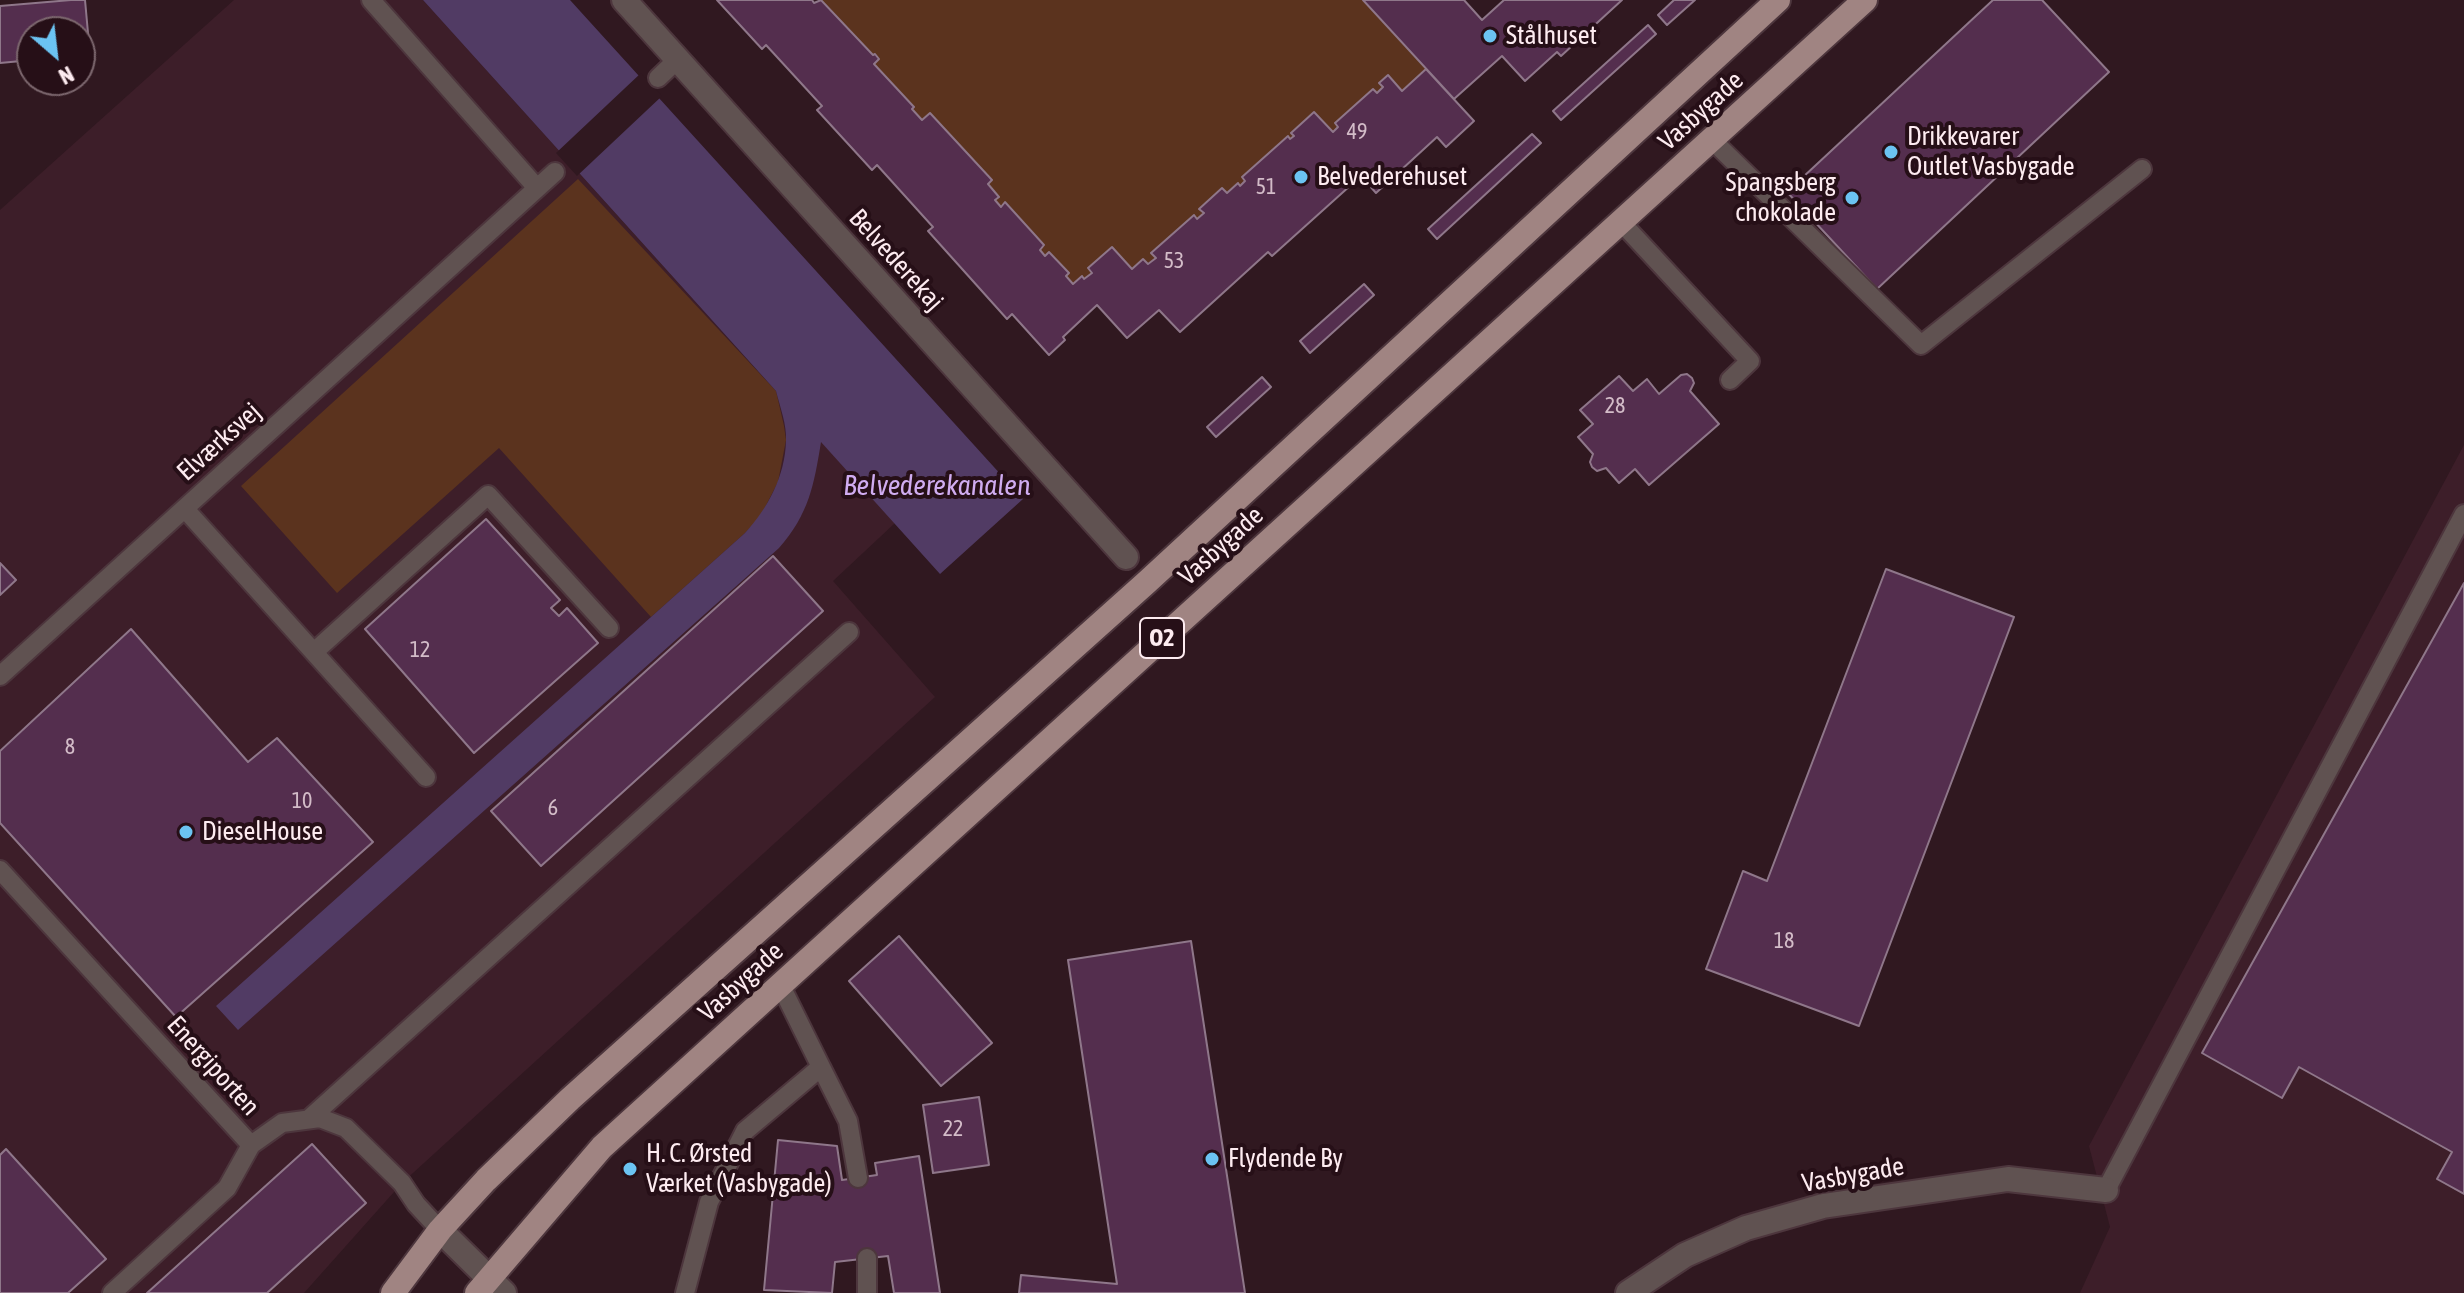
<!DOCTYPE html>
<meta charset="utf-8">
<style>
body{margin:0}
#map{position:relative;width:2464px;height:1293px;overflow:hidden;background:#301820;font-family:"Asap Condensed",sans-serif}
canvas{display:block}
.north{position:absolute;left:16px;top:16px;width:80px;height:80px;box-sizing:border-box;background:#260f17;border:2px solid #7c676e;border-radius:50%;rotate:152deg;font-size:22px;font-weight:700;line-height:32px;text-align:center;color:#fdebf0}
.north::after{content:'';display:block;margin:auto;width:28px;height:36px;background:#6bc3f2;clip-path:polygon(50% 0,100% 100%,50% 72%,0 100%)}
</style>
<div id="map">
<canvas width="2464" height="1293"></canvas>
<div class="north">N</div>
</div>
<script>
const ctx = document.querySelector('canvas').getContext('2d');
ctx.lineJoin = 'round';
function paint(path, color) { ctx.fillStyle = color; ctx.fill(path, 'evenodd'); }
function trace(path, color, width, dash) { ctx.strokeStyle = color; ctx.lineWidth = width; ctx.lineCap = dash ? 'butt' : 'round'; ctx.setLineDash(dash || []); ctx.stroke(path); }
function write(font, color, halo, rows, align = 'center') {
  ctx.font = font + ' "Asap Condensed",sans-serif'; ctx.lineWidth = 8; ctx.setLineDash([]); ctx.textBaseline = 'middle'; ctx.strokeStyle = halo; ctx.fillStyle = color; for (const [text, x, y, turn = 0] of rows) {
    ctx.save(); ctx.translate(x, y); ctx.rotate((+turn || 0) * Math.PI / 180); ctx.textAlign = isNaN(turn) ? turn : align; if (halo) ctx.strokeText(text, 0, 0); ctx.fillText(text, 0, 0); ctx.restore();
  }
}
const built = new Path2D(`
 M234,0H423L895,523L833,581L935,697L402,1183L304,1293H0V210Z
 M2464,445V1293H2080L2110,1227L2089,1146Z`);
const green = new Path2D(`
 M821,0H1363L1426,69L1402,91L1389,76L1379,83L1383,87L1377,93L1373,89L1335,123L1338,127L1333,132L1314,112L1292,132L1294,136L1290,139L1287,137L1242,177L1245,181L1240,186L1237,183L1227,193L1222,188L1200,208L1204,213L1197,219L1193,216L1152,253L1156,258C1137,273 1112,269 1088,268L1092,273L1084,279L1081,277L1073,284L1066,276L1069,273L1050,252L1045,256L1040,250L1044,245L1006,202L1001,207L995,200L999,196L988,184L992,179L922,120L912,109L913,107L874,64L879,58L873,55Z
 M578,179L776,391L784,426L786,440L778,482L760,517L745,533L651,617L499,448L337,593L241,486Z`);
const water = new Path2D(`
 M423,0H570L1023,499L940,574L821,442C814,485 809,514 779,548L238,1030L216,1006L745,533C768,508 785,476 786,441C787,425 780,407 776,391Z`);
const pier = new Path2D(`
 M641,73L662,96L577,176L556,153Z`);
const building = new Path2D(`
 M71,0H85L90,55L80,56V32H32V60L0,63V6Z
 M717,0H812L814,3L821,0L873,55L875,54L879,59L874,64L914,107L912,109L922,120L930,113L992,180L988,184L999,197L995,200L1001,207L1005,202L1044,245L1040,250L1045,256L1049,252L1069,273L1066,276L1073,284L1082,276L1084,279L1092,273L1088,268L1112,247L1132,269L1143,259L1148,264L1156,258L1151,253L1194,215L1197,219L1204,213L1199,209L1222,188L1227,193L1238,183L1240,186L1245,181L1242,177L1288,136L1290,139L1294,136L1291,133L1314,112L1333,132L1338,127L1335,123L1373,89L1377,93L1383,87L1379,83L1388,75L1402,91L1426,69L1474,121L1446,147L1437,137L1376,193L1361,176L1272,256L1268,252L1180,332L1159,310L1127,338L1097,305L1063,337L1065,340L1049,355L1012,314L1007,319L928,231L933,227L877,165L872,170L817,110L822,106L766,45L762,49Z
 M1363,0H1464L1482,20L1504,0H1622L1561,56L1557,52L1525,81L1502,56L1454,99Z
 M1674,0H1695L1667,25L1658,15Z
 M1993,0H2042L2109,72L1877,289L1787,192Z
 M1648,25L1656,34L1561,120L1553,111Z
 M1532,134L1541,143L1437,239L1428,229Z
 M1364,284L1374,295L1310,353L1300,341Z
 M1681,375L1687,374L1692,378L1694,383L1690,391L1719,424L1649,485L1635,469L1619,483L1606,468L1597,471L1592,467L1590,462L1593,454L1578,437L1593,424L1580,410L1619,376L1633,391L1647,379L1659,394Z
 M1262,377L1271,387L1216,437L1207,427Z
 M486,519L560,600L551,608L559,616L567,608L598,643L474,753L365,629Z
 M773,556L823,611L541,866L491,811Z
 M0,563L16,580L0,595Z
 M1886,569L2014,617L1859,1026L1706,969L1743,871L1767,881Z
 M2464,583V1194L2437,1179L2452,1152L2299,1067L2282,1098L2202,1053Z
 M131,629L248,762L277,738L373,842L176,1017L0,823V751Z
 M899,936L992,1043L941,1086L849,981Z
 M1191,941L1245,1293H1019L1021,1275L1117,1284L1068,960Z
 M979,1097L989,1165L933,1173L923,1105Z
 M778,1140L837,1146L842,1180L877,1175L875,1163L919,1156L940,1293H894L888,1256L835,1262L832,1293L764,1290Z
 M312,1144L366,1203L267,1293H147Z
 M6,1149L106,1259L68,1293H0V1155Z`);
const lane = new Path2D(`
 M371,0L537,188
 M658,78L678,59
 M1711,139L1921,345L2142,169
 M1621,222L1750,361L1730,380
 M185,509L426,777
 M314,652L488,495L609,628
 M0,676L555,172
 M0,870L251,1145L227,1188L112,1293
 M821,1067L848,1121L858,1178
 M309,1119L849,632
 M251,1145L282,1123L320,1118L346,1128L402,1183L416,1204L440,1230
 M2106,1190L2464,514
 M685,1293L709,1202L745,1131L821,1067L780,984
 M867,1293V1258`);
const street = new Path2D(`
 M624,0L1126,557
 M440,1230L504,1293
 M1628,1293L1685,1255L1746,1228L1823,1206L2008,1179L2106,1190`);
const primary = new Path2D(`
 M393,1293L440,1230L486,1180L570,1099L1147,582L1778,0
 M477,1293L602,1147L1865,0`);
const markers = [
 [1490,36,8,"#6bc3f2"],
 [1891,152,8,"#6bc3f2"],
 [1301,177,8,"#6bc3f2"],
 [1852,198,8,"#6bc3f2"],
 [186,832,8,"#6bc3f2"],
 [1212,1159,8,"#6bc3f2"],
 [630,1169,8,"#6bc3f2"]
];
const numberNames = [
 ["49",1357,132],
 ["51",1266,187],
 ["53",1174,261],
 ["28",1615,406],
 ["12",420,650],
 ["8",70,747],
 ["10",302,801],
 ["6",553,808],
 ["18",1784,941],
 ["22",953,1129]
];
const shields = [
 [1162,638,44]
];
const shieldNames = [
 ["O2",1162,638]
];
const poiNames = [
 ["Stålhuset",1506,36],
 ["Drikkevarer",1907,137],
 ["Outlet Vasbygade",1907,167],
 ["Belvederehuset",1317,177],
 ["Spangsberg",1836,183,"right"],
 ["chokolade",1836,213,"right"],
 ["DieselHouse",202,832],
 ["H. C. Ørsted",646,1154],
 ["Værket (Vasbygade)",646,1184],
 ["Flydende By",1228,1159]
];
const streetNames = [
 ["Vasbygade",1701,111,-42],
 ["Belvederekaj",896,260,48],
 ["Elværksvej",219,442,-42],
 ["Vasbygade",1221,546,-42],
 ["Vasbygade",741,982,-42],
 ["Energiporten",213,1066,48],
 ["Vasbygade",1853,1175,-10]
];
const waterNames = [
 ["Belvederekanalen",937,486]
];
paint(built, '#3d1e29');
paint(green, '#5b331e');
paint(water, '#513b64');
paint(pier, '#301820');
paint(building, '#542e4e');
trace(building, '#8f778a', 2);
trace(lane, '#4d363d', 22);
trace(street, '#4d363d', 28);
trace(primary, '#4d363d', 28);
trace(lane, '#605251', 18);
trace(street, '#605251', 24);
trace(primary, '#a08482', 24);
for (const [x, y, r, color] of markers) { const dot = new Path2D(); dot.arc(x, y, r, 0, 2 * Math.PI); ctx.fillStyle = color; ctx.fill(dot); trace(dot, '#260f17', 3); }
write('22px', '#d3bcc8', null, numberNames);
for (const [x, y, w] of shields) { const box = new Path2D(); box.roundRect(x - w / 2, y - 20, w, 40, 6); ctx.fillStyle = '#260f17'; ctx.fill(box); trace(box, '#fdebf0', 2); }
write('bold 24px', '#fdebf0', null, shieldNames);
write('26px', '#fdebf0', '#260f17', poiNames, 'left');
write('26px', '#fdebf0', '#260f17', streetNames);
write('italic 28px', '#d0acf1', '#260f17', waterNames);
</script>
